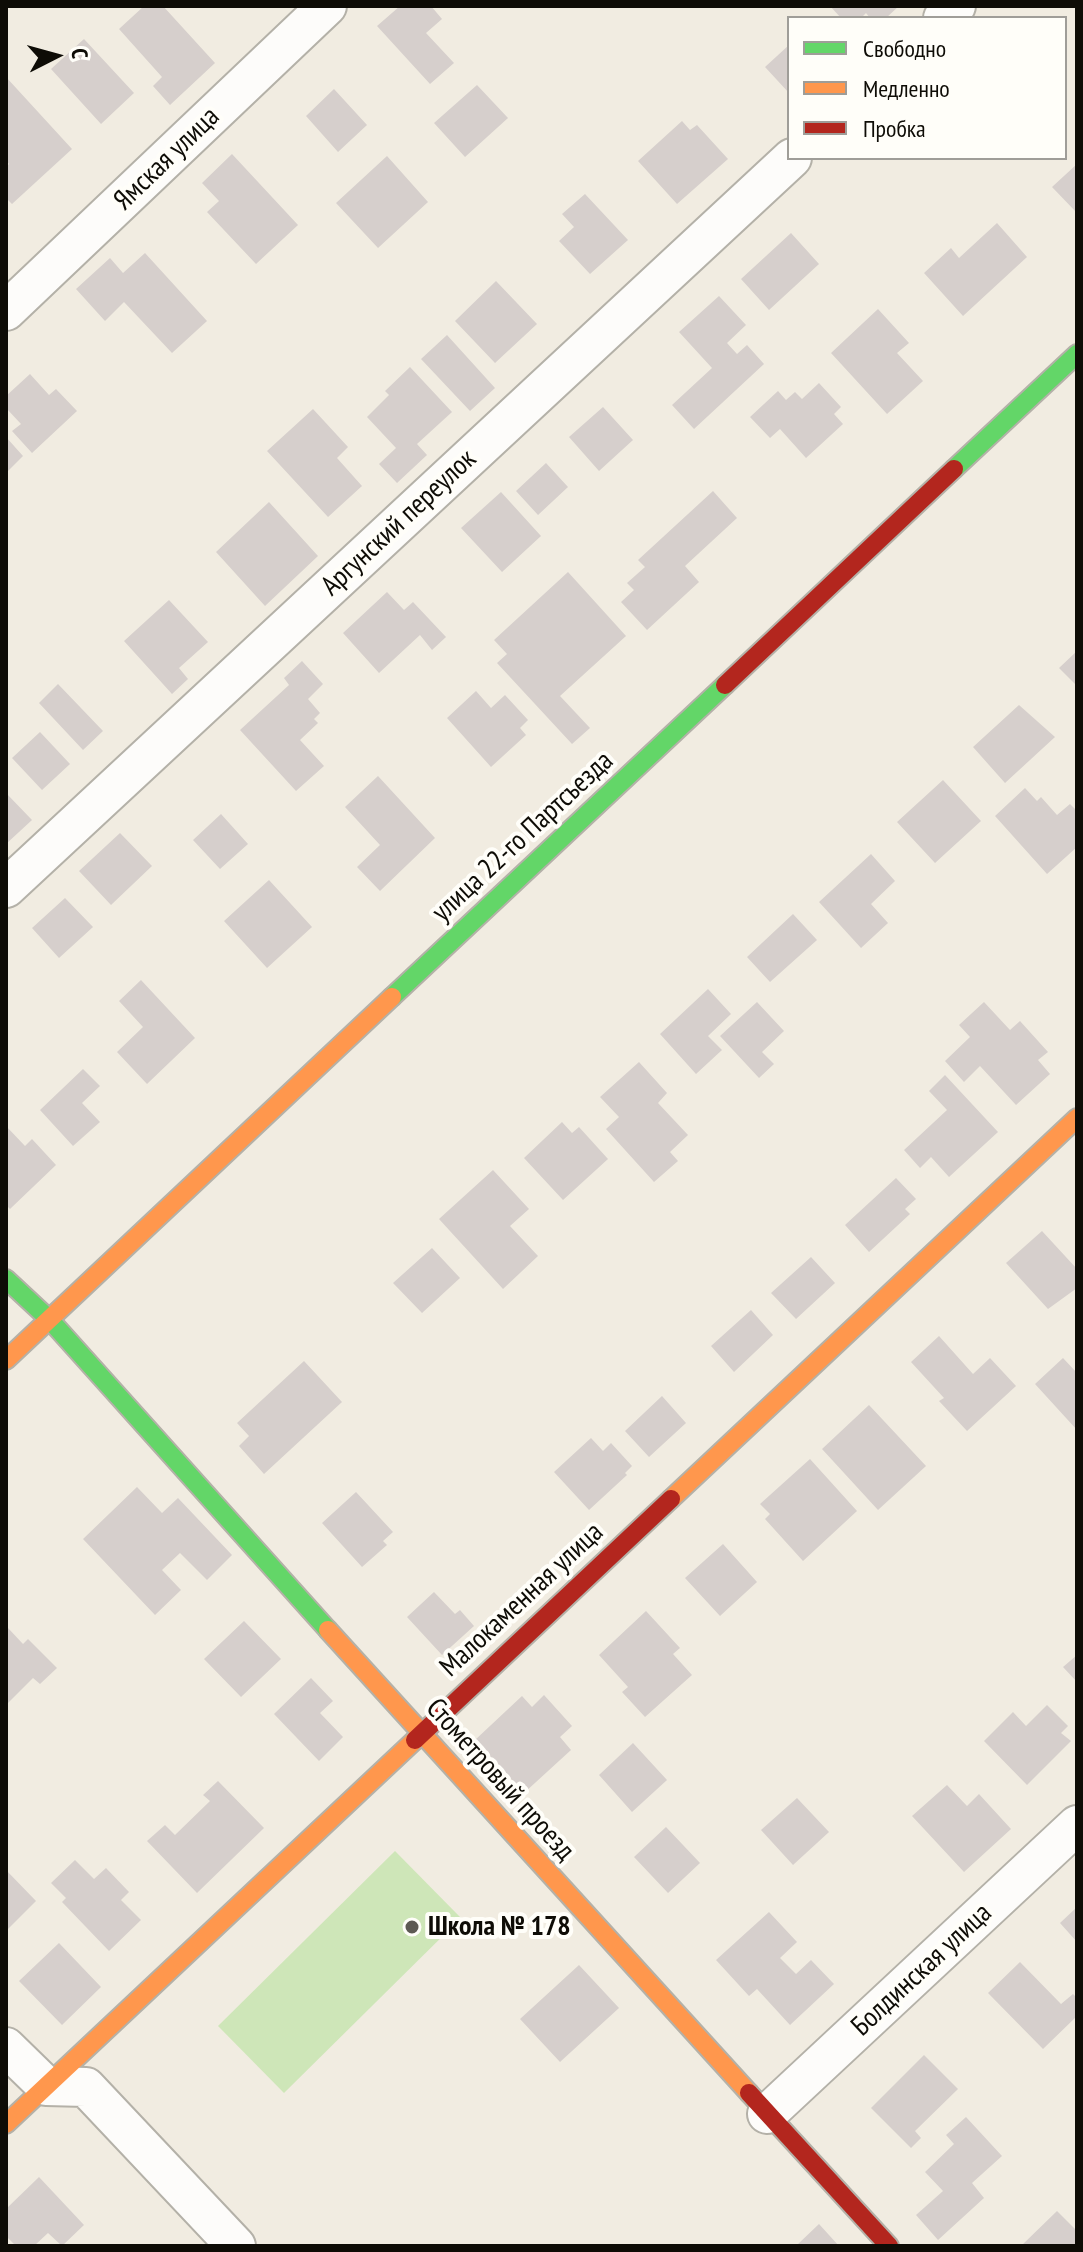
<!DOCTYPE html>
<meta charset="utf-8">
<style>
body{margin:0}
#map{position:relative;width:1083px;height:2252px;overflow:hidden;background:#f1ece1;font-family:"PT Sans Narrow",sans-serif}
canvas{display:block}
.frame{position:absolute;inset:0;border:8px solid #0e0c06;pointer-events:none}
.legend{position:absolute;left:787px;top:16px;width:280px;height:144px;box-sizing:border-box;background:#fffef9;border:2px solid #9f9d98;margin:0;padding:10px 14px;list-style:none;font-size:24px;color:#0e0c06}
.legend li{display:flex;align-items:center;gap:16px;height:40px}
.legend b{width:40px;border:2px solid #9f9d98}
.north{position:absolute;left:16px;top:16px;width:80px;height:80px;-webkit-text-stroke:6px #fffef9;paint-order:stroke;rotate:84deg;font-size:22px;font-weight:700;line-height:32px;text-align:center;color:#0e0c06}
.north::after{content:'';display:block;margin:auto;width:28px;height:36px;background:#0e0c06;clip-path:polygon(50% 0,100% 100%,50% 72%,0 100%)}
</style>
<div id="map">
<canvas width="1083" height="2252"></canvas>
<div class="frame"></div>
<ul class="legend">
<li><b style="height:10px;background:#63d668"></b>Свободно</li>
<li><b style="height:10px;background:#ff974d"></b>Медленно</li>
<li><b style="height:10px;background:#b3261e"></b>Пробка</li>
</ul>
<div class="north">С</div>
</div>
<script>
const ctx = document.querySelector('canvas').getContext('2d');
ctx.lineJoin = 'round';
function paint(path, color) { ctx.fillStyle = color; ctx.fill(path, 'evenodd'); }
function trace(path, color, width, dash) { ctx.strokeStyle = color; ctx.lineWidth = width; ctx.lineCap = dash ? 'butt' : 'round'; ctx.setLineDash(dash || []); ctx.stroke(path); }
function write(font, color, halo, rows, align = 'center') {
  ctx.font = font + ' "PT Sans Narrow",sans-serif'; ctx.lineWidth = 8; ctx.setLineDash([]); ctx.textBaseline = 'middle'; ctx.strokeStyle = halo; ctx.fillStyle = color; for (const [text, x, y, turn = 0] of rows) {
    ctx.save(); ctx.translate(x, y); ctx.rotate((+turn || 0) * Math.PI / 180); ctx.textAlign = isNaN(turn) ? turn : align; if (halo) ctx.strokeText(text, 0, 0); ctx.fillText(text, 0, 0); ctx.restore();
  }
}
const green = new Path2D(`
 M395,1851L461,1918L284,2093L218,2026Z`);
const building = new Path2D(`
 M144,6H163L215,63L170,105L153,86L162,77L119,29Z
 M400,6H431L442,19L426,33L454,63L430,84L377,26Z
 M830,6H899L886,18H870L866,13L861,18H841Z
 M84,39L134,93L101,124L51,69Z
 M789,45V93L765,67Z
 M6,77L72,149L12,204L6,198V167L9,164L6,160Z
 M477,85L508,118L465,157L434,123Z
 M334,89L367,125L338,152L306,116Z
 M682,121L690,130L697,125L728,159L677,204L638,161Z
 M232,154L298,225L256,264L207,212L219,201L202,183Z
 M387,156L428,202L378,248L336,203Z
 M1077,164V213L1052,187Z
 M585,194L628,240L590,274L559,241L574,227L562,214Z
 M997,223L1027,257L963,316L924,273L951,248L959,258Z
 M791,233L819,264L769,310L741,279Z
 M145,253L207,321L172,353L124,302L105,321L76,289L110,258L123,273Z
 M496,281L537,324L495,363L455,321Z
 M719,296L746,325L727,343L737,354L747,345L764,364L694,429L672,405L712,368L679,332Z
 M878,309L909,343L897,353L923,381L887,414L831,353Z
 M447,335L495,388L470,411L421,359Z
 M410,367L452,412L417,444L427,455L397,483L379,464L396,448L367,417L389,395L385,391Z
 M30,374L49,395L56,389L77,411L32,453L12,431L21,424L6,408V396Z
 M819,383L841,407L834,414L843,424L806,458L780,429L770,438L750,417L778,391L786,400L795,392L802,399Z
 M603,407L633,440L599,471L569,437Z
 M313,409L348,447L337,458L362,486L328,517L267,451Z
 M6,437L23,456L6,473Z
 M546,463L568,487L538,515L516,491Z
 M713,491L737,518L685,566L699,582L647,630L621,602L634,590L627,583L645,567L638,560Z
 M501,492L541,536L502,572L461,528Z
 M269,502L318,556L265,606L216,552Z
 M568,572L626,636L560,696L590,728L572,744L497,663L507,654L494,640Z
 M387,592L404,610L413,602L446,637L432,650L420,635L379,673L343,633Z
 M169,600L208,642L179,668L188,679L172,694L124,641Z
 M1077,651V686L1059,668Z
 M302,661L323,684L308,699L320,713L314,719L318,723L300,740L324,766L296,791L240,730L289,685L284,678Z
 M58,684L103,731L83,750L39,703Z
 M476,691L491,708L505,695L528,720L520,728L526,735L491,767L447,718Z
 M1019,705L1055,737L1005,783L973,747Z
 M40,732L70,764L42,790L12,758Z
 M378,776L435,838L380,891L357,867L380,845L345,807Z
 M943,780L981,821L935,863L897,822Z
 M1025,788L1037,801L1041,797L1057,815L1070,804L1077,811V847L1047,874L995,816Z
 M6,793L32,820L6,844Z
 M221,814L248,844L220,869L193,840Z
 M120,833L152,866L111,905L79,871Z
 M871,854L895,881L871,904L888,923L861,948L819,902Z
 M269,880L312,927L267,968L224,921Z
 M65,898L93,927L59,958L32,928Z
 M793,914L817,940L770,982L747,957Z
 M141,980L195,1038L147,1084L117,1052L143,1027L119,1001Z
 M708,989L731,1014L708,1036L722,1050L696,1074L660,1034Z
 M757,1002L784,1031L762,1052L774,1064L759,1078L720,1036Z
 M984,1002L1010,1030L1020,1021L1048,1052L1038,1060L1050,1074L1016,1105L980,1066L964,1082L945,1061L970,1037L959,1025Z
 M639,1062L667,1093L658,1103L688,1135L670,1152L678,1161L654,1182L606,1129L619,1117L600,1097Z
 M83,1069L100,1086L82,1103L100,1122L73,1146L40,1110Z
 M945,1075L998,1132L949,1177L931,1157L920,1168L904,1150L947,1110L929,1091Z
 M562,1122L572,1133L579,1127L608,1159L563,1200L524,1158Z
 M6,1126L25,1146L32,1139L56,1165L10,1209L6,1205Z
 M493,1170L529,1209L510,1226L538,1256L503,1289L439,1219Z
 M896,1178L916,1199L905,1209L910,1214L869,1252L845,1225Z
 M1042,1231L1077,1269V1288L1048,1309L1006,1263Z
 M432,1248L460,1278L422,1313L393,1283Z
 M811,1257L835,1283L796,1319L771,1293Z
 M751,1310L773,1335L734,1372L711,1346Z
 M939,1336L973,1374L990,1358L1016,1386L967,1431L939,1401L944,1398L911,1362Z
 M1063,1358L1077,1373V1430L1035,1384Z
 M304,1361L342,1402L264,1474L239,1446L249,1436L237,1423Z
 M662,1396L686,1423L649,1457L625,1431Z
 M869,1405L926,1466L878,1510L822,1449Z
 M591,1438L603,1451L611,1443L632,1466L625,1473L627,1475L589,1510L554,1472Z
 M810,1459L857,1511L803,1561L765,1519L770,1514L760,1504Z
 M137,1487L162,1513L178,1498L232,1555L207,1580L180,1553L162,1570L181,1590L155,1615L83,1539Z
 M356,1492L393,1532L383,1541L387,1545L362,1567L322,1523Z
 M723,1544L757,1582L720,1616L685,1578Z
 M434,1592L455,1614L460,1610L474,1626L442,1655L407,1617Z
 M646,1611L680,1648L673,1654L692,1675L645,1717L622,1692L628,1687L599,1655Z
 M244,1621L281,1659L241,1697L204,1659Z
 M8,1628L23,1644L28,1639L57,1668L40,1684L33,1678L8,1703Z
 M1077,1655V1682L1063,1667Z
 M311,1678L333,1701L320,1713L343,1737L319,1761L274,1714Z
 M544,1695L572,1726L560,1737L571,1750L524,1793L475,1740L522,1696L532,1707Z
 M1047,1705L1068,1726L1061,1733L1071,1741L1027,1785L984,1741L1013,1712L1026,1726Z
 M633,1743L667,1780L632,1812L599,1775Z
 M218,1781L264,1828L197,1893L147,1841L165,1825L175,1835L210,1801L203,1795Z
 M947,1785L967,1806L979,1794L1011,1829L964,1872L912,1816Z
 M797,1798L829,1832L793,1865L761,1830Z
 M666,1827L700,1863L668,1893L634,1857Z
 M75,1860L94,1879L106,1868L129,1892L121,1900L141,1920L109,1951L62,1902L66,1898L51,1883Z
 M6,1870L36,1901L6,1931Z
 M1077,1907V1942L1060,1923Z
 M769,1912L797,1942L780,1958L796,1974L811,1960L834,1984L790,2025L757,1989L749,1996L716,1960Z
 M59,1943L101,1987L62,2025L19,1981Z
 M1020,1962L1061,2004L1073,1994L1077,1998V2016L1043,2049L988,1993Z
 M579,1965L619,2008L560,2062L520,2019Z
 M924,2055L958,2089L915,2131L921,2138L911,2148L871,2108Z
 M966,2117L1002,2156L972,2183L984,2198L938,2240L916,2215L943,2191L925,2172L954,2144L946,2135Z
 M39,2177L84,2225L62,2246L48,2233L34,2246H16L6,2236V2209Z
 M1057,2211L1077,2231V2246H1021Z
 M819,2224L839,2246H799L798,2244Z`);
const street = new Path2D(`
 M943,18L956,6
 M6,311L327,6
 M6,888L792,158
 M6,2047L46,2086L86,2087L236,2246
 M767,2114L1077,1825`);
const fast = new Path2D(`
 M954,469L1077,354
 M392,997L725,685
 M6,1279L50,1320L328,1630`);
const slow = new Path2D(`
 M6,1360L392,997
 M671,1499L1077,1118
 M328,1630L749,2093
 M6,2124L415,1740`);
const jam = new Path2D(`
 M725,685L954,469
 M415,1740L671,1499
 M749,2093L889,2246`);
const markers = [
 [412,1927,8,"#5d5a53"]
];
const streetNames = [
 ["Ямская улица",167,159,-44],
 ["Аргунский переулок",399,523,-43],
 ["улица 22-го Партсъезда",523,837,-43],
 ["Малокаменная улица",522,1600,-43],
 ["Стометровый проезд",500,1780,48],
 ["Болдинская улица",922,1970,-43]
];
const poiNames = [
 ["Школа № 178",428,1927]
];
paint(green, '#cee6b8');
paint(building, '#d6cfcc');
trace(street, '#b4b1a8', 42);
trace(fast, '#b4b1a8', 22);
trace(slow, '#b4b1a8', 22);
trace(jam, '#b4b1a8', 22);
trace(street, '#fdfcfa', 38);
trace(fast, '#63d668', 18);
trace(slow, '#ff974d', 18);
trace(jam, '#b3261e', 18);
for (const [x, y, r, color] of markers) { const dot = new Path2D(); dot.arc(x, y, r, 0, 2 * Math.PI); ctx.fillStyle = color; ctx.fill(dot); trace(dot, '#fffef9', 3); }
write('28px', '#0e0c06', '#fffef9', streetNames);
write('bold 28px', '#0e0c06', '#fffef9', poiNames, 'left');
</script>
